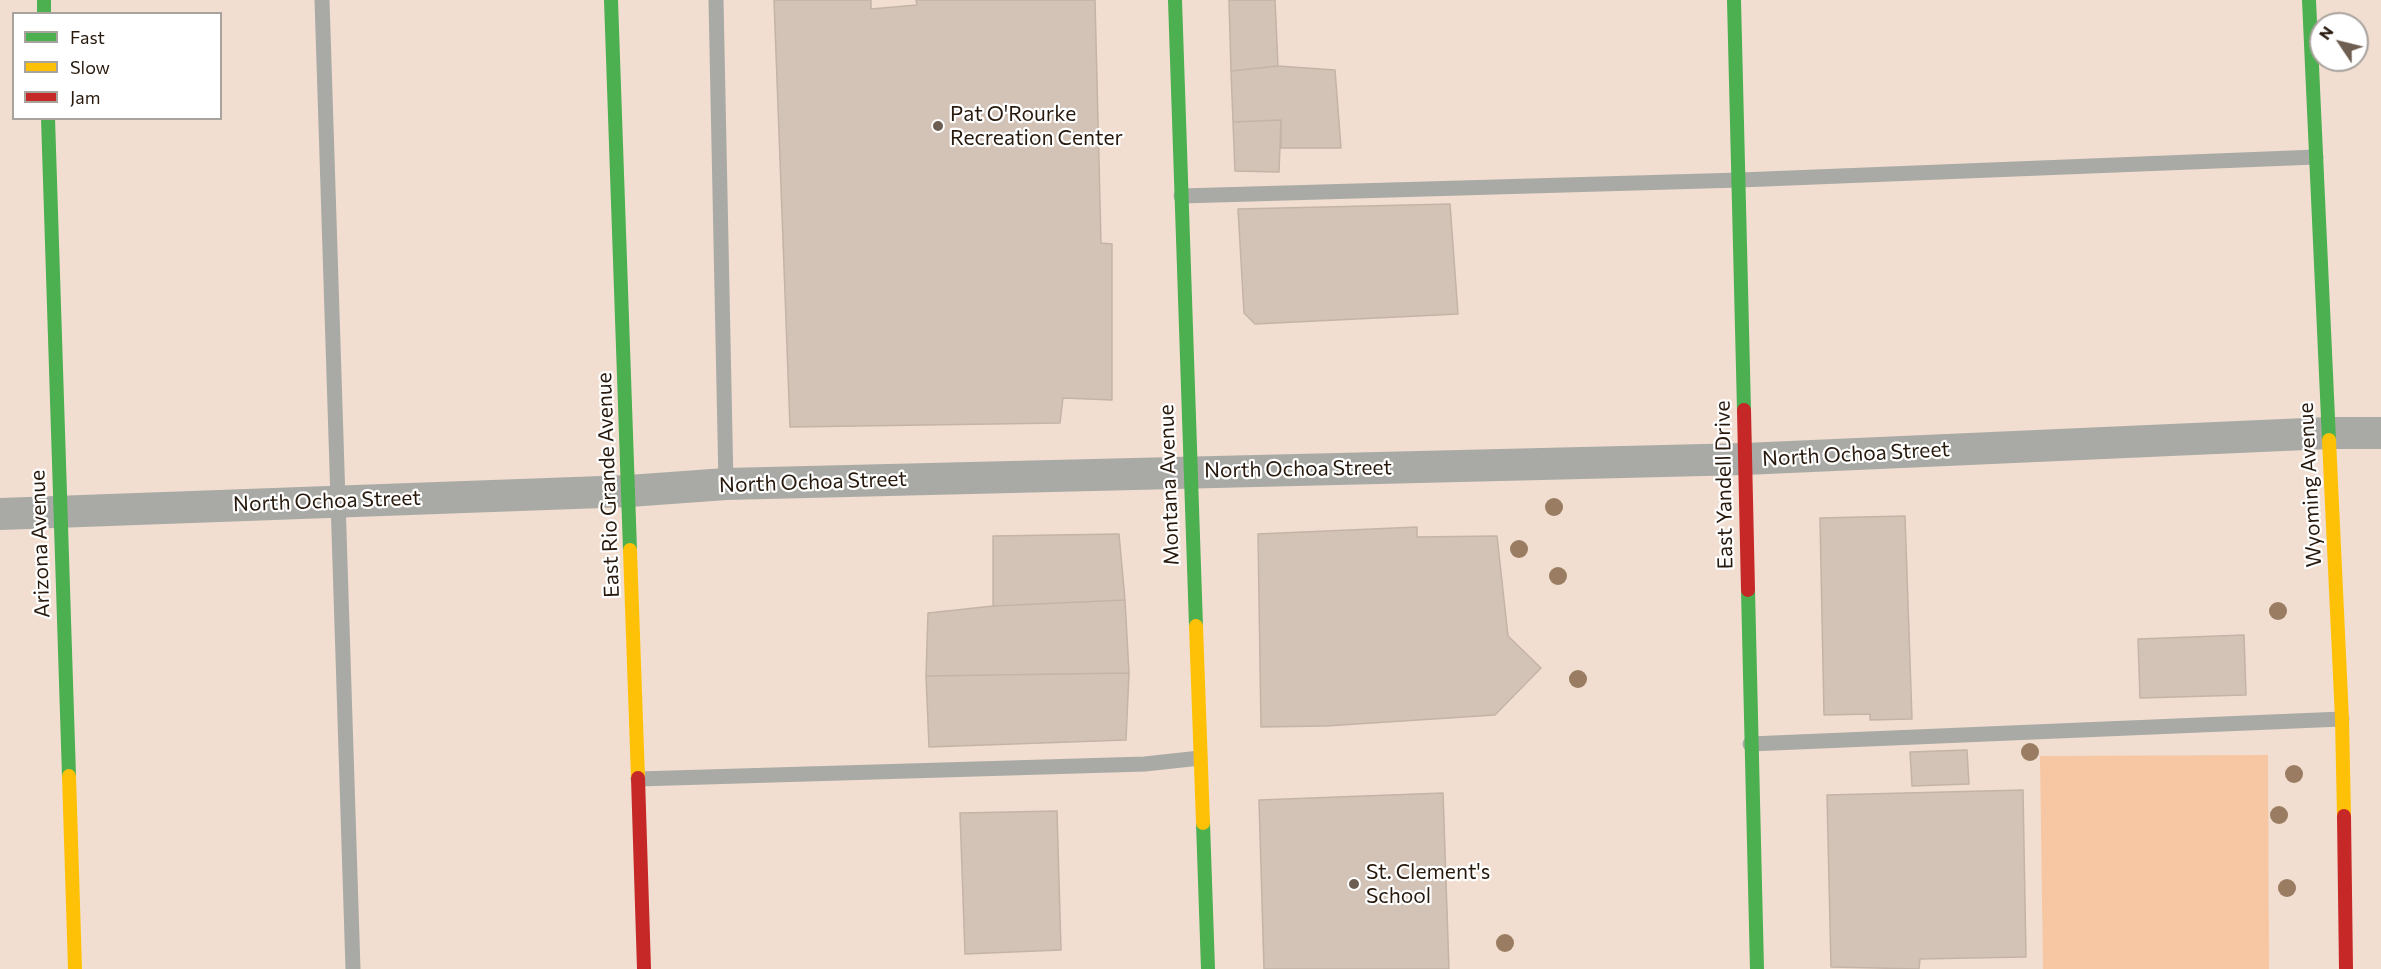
<!DOCTYPE html>
<style>
body{margin:0}
#map{position:relative;width:2381px;height:969px;overflow:hidden;background:#f1ded0;font-family:Commissioner,sans-serif}
canvas{display:block}
.legend{position:absolute;left:12px;top:12px;width:210px;height:108px;box-sizing:border-box;background:#fff;border:2px solid #a9a39e;margin:0;padding:8px 10px;list-style:none;font-size:18px;color:#28190d}
.legend li{display:flex;align-items:center;gap:12px;height:30px}
.legend b{width:30px;border:2px solid #a9a39e}
.north{position:absolute;left:2309px;top:12px;width:60px;height:60px;box-sizing:border-box;background:#fff;border:2px solid #a9a39e;border-radius:50%;rotate:305deg;font-size:16px;font-weight:700;line-height:24px;text-align:center;color:#28190d}
.north::after{content:'';display:block;margin:auto;width:21px;height:27px;background:#6e5e51;clip-path:polygon(50% 0,100% 100%,50% 72%,0 100%)}
</style>
<div id="map">
<canvas width="2381" height="969"></canvas>
<ul class="legend">
<li><b style="height:8px;background:#4caf50"></b>Fast</li>
<li><b style="height:8px;background:#ffc107"></b>Slow</li>
<li><b style="height:8px;background:#c62828"></b>Jam</li>
</ul>
<div class="north">N</div>
</div>
<script>
const ctx = document.querySelector('canvas').getContext('2d');
ctx.lineJoin = 'round';
function paint(path, color) { ctx.fillStyle = color; ctx.fill(path, 'evenodd'); }
function trace(path, color, width, dash) { ctx.strokeStyle = color; ctx.lineWidth = width; ctx.lineCap = dash ? 'butt' : 'round'; ctx.setLineDash(dash || []); ctx.stroke(path); }
function write(font, color, halo, rows, align = 'center') {
  ctx.font = font + ' Commissioner,sans-serif'; ctx.lineWidth = 4.5; ctx.setLineDash([]); ctx.textBaseline = 'middle'; ctx.strokeStyle = halo; ctx.fillStyle = color; for (const [text, x, y, turn = 0] of rows) {
    ctx.save(); ctx.translate(x, y); ctx.rotate((+turn || 0) * Math.PI / 180); ctx.textAlign = isNaN(turn) ? turn : align; if (halo) ctx.strokeText(text, 0, 0); ctx.fillText(text, 0, 0); ctx.restore();
  }
}
const green = new Path2D(`
 M2268,755L2269,969H2043L2040,756Z`);
const building = new Path2D(`
 M774,0H871V9L917,5L916,0H1095L1101,243L1112,244V400L1063,398L1060,423L790,427Z
 M1229,0H1275L1278,66L1231,71Z
 M1278,66L1335,70L1341,148H1281V120L1233,122L1231,71Z
 M1281,120L1279,172L1235,171L1233,122Z
 M1450,204L1458,314L1255,324L1244,313L1238,209Z
 M1905,516L1912,719L1870,720V714L1824,715L1820,518Z
 M1417,527V537L1497,536L1508,636L1541,668L1495,715L1326,726L1261,727L1258,534Z
 M1119,534L1125,600L993,606V536Z
 M1125,600L1129,673L926,676L928,613L993,606Z
 M2244,635L2246,695L2140,698L2138,639Z
 M1129,673L1126,740L929,747L926,676Z
 M1967,750L1969,784L1912,786L1910,752Z
 M2023,790L2026,957L1920,959L1919,969L1831,967L1827,795Z
 M1443,793L1449,969H1264L1259,800Z
 M1057,811L1061,950L965,954L960,813Z`);
const lane = new Path2D(`
 M322,0L353,969
 M716,0L726,484
 M1181,196L1740,180L2316,157
 M1750,744L2342,719
 M638,779L1145,764L1200,758`);
const street = new Path2D(`
 M0,514L629,491L726,484L1745,459L2328,433H2381`);
const fast = new Path2D(`
 M44,0V14
 M611,0L630,550
 M1175,0L1196,626
 M1734,0L1744,410
 M2309,0L2329,440
 M48,118L69,776
 M1748,590L1757,969
 M1203,823L1208,969`);
const slow = new Path2D(`
 M2329,440L2342,719L2344,816
 M630,550L638,778
 M1196,626L1203,823
 M69,776L75,969`);
const jam = new Path2D(`
 M1744,410L1748,590
 M638,778L644,969
 M2344,816L2346,969`);
const trees = [
 [1554,507],
 [1519,549],
 [1558,576],
 [2278,611],
 [1578,679],
 [2030,752],
 [2294,774],
 [2279,815],
 [2287,888],
 [1505,943]
];
const markers = [
 [938,126,6,"#6e5e51"],
 [1354,884,6,"#6e5e51"]
];
const poiNames = [
 ["Pat O'Rourke",950,114],
 ["Recreation Center",950,138],
 ["St. Clement's",1366,872],
 ["School",1366,896]
];
const streetNames = [
 ["North Ochoa Street",1856,454,-3],
 ["North Ochoa Street",1298,469,-1],
 ["North Ochoa Street",813,482,-2],
 ["East Rio Grande Avenue",608,485,-92],
 ["Montana Avenue",1169,485,-92],
 ["East Yandell Drive",1724,485,-91],
 ["Wyoming Avenue",2310,485,-93],
 ["North Ochoa Street",327,501,-2],
 ["Arizona Avenue",40,544,-92]
];
paint(green, '#f6c7a2');
paint(building, '#d3c2b6');
trace(building, '#c4b4a7', 1.5);
trace(lane, '#a9aaa5', 15);
trace(street, '#a9aaa5', 32);
trace(fast, '#4caf50', 14);
trace(slow, '#ffc107', 14);
trace(jam, '#c62828', 14);
ctx.fillStyle = '#997c61';
for (const [x, y] of trees) { ctx.beginPath(); ctx.arc(x, y, 9, 0, 2 * Math.PI); ctx.fill(); }
for (const [x, y, r, color] of markers) { const dot = new Path2D(); dot.arc(x, y, r, 0, 2 * Math.PI); ctx.fillStyle = color; ctx.fill(dot); trace(dot, '#fff', 2); }
write('21px', '#28190d', '#fff', poiNames, 'left');
write('21px', '#28190d', '#fff', streetNames);
</script>
